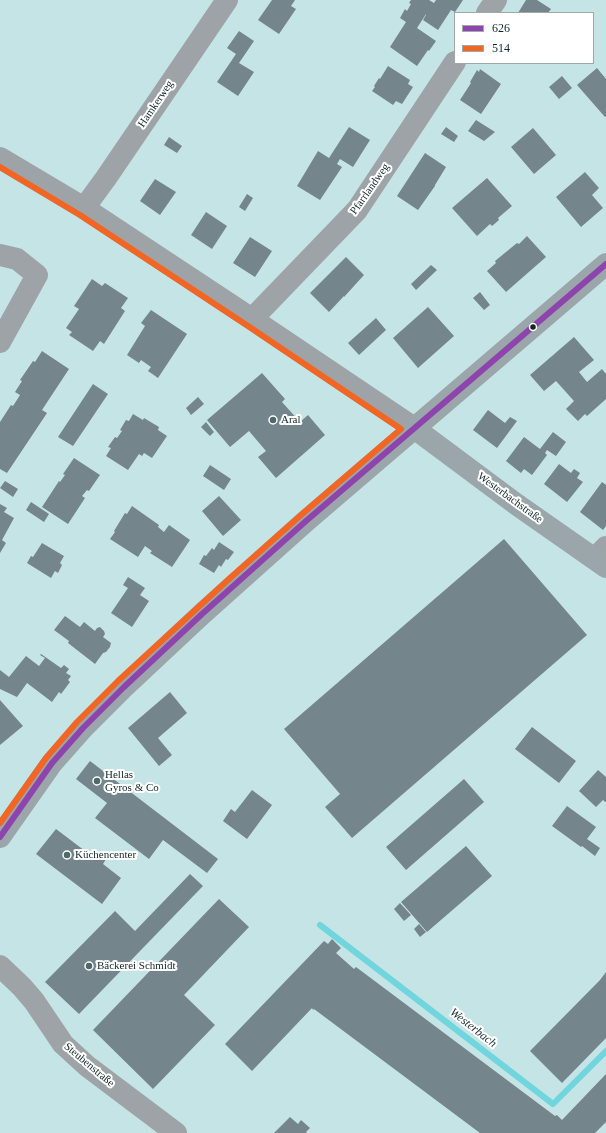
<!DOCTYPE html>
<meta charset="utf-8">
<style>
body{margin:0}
#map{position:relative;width:606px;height:1133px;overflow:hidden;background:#c5e4e6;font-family:"Times New Roman",serif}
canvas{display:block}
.legend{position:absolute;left:454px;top:12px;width:140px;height:52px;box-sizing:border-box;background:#fff;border:1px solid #9fa9a9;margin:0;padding:5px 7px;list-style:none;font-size:12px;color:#102728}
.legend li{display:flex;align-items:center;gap:8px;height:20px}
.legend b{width:20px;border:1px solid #9fa9a9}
</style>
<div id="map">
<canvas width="606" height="1133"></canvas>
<ul class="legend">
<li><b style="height:5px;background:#8e44ad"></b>626</li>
<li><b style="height:5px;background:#f26522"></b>514</li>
</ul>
</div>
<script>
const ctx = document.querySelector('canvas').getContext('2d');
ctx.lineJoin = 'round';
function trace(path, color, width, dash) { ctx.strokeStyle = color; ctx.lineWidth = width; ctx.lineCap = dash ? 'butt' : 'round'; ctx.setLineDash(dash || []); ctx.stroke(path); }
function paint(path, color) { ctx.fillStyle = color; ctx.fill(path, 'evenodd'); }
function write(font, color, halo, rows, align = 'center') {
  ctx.font = font + ' "Times New Roman",serif'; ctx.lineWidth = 4; ctx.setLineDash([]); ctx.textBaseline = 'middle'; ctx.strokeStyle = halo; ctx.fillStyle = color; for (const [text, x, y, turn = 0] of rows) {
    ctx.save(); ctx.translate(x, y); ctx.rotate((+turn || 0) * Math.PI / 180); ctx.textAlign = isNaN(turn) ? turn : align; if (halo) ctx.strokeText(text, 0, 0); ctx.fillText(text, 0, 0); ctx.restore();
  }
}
const stream = new Path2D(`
 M320,925L553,1104L606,1051`);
const building = new Path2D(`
 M272,0H295L291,6L296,9L279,34L258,20Z
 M411,0H429L434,3L436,0H463L455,12L451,10L438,30L423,20L426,15V14L417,28L436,41L429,51L428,50L417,66L390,47L406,22L400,18L405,9L407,11L411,4L409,3Z
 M526,0H537L551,9L548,13H518Z
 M239,31L254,41L239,63L254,72L238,96L217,82L236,54L227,48Z
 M388,66L410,80L408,84L413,87L402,104L396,101L393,105L372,91L375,87L374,86L379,78L380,79Z
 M597,68L606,79V116L605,117L577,85Z
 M480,69L501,84L481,114L460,100L471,83L470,82L477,70L479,72Z
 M562,76L572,88L559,99L549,87Z
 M476,120L495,132L484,141L468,131Z
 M349,127L370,140L353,167L340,159L337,164L342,167L320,200L297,186L318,151L329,158Z
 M446,127L458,136L454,142L441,134Z
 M533,128L556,155L534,174L511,147Z
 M169,137L182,146L177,153L164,145Z
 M425,153L446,167L435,185V186L418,210L397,196Z
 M585,172L599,188L592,195L603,208L581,227L556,197Z
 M487,178L512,206L498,218L499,220L492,226L490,224L477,236L452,208Z
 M155,179L176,192L160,215L140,201Z
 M247,194L253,198L245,211L239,207Z
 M206,212L227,226L212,249L191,235Z
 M527,236L546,257L506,292L487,271L496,263L495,261L517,243L519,244Z
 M250,237L272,251L255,277L233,263Z
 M346,257L364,275L344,297V296L329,312L310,293Z
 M431,265L437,270L416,290L411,284Z
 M92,279L102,286L105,283L128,298L121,308L125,311L104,344L100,341L93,351L69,335L72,332L66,328L79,309L74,306Z
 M480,292L490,305L484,310L473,298Z
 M428,307L454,336L418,368L393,338Z
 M151,310L187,334L158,378L148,371L151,367L141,360L139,363L127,355L145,326L141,323Z
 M376,318L386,330L359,355L348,343Z
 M574,337L594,360L579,372L587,382L602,369L606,374V399L587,416L585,414L578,421L566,409L574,401L556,381L544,391L530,375Z
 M42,351L69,369L42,410L47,413L7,473L0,469V422L11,405L13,406L20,395L15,392L22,381L20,380L33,361L35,362Z
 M262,373L285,399L282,402L300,422L308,415L325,435L276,478L258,457L266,451L249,431L230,447L207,420Z
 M93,384L108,394L73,446L58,437Z
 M198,397L204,404L191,415L186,408Z
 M488,410L505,423L510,417L517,421L497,448L473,430Z
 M133,414L143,420L144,418L159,427L158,430L167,436L152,458L144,453L142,456L139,454L128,470L106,456L111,448L108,447L115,437L117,438L122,431L120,430L126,420L129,421Z
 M206,422L214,432L210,436L201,427Z
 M553,432L566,442L556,456L547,450L545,453L547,455L532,475L524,469L521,473L506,461L524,437L540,449Z
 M74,458L100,475L89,491L87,490L82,496L85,498L68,524L42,507L59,481L60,482L65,475L63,474Z
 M559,464L571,473L574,469L580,473L577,478L583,482L567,502L544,484Z
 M210,465L231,479L224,490L203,476Z
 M5,481L18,489L13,497L0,488Z
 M602,482L606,485V526L603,530L580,512Z
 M219,496L241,520L223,536L202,511Z
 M31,502L49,514L44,522L26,510Z
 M0,504L7,508L4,512L14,518L2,540L6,543L0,553Z
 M132,506L159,525L158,527L164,532L169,525L190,540L172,567L150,553L152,551L145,546L138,557L110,539L115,532L114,531L125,513L127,514Z
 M504,539L587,635L352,838L325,807L340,794L284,729Z
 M219,542L234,552L228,560L226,559L221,567L219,565L214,573L199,564L204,555L206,556L212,548L214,550Z
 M42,543L64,556L60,563L62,565L58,573L55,571L51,578L27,563L31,556L33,557Z
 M128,577L145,588L140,595L149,601L132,627L111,613L128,588L123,585Z
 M65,616L80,627L84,622L95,631L97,628L100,627L104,631L105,634L103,637L111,643L110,647L106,652L103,653L95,664L68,643L69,641L54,630Z
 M41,654L61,668L64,665L69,669L66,673L71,676L68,680L70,682L61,694L59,692L52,702L27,683L17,697L0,689V670L9,677L26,656L39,666L45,658L40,655Z
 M170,692L187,713L158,738L172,755L159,766L128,728Z
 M0,700L23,726L0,745Z
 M532,727L576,761L559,783L515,749Z
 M90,761L218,859L207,873L163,840L149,859L95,818L107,803L76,779Z
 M598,770L606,777V801L605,802L603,800L596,807L579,791Z
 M464,779L484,802L406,870L386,847Z
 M252,790L272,805L247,839L223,821L231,809L235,812Z
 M567,806L596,827L587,839L600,848L595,856L582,846L581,847L552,826Z
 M56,829L93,857L97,852H101L105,855L106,859L103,864L121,878L102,904L36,854Z
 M466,846L492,876L427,932L401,902Z
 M190,874L203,886L79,1014L45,982L115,911L135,931Z
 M219,899L249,927L184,995L215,1025L153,1089L93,1030Z
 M400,903L411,915L404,921L394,909Z
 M419,924L426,932L420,937L414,929Z
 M332,939L341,948L336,953L354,969L356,967L555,1116L557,1115L562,1120L606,1074V1122L595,1133H480L314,1009L313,1010L312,1008L252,1071L225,1044L324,941L328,944Z
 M606,972V1038L562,1083L530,1051L600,980Z
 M290,1117L298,1124L301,1120L310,1128L306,1132L307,1133H274Z`);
const minor = new Path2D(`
 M487,13L496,0
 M0,158L84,208L252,319L414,428
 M84,208L106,178L227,0
 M0,255L17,259L37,275L0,342
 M252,319L357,210L455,62
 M595,558L606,547
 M0,966L22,987L34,1001L63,1044L87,1066L176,1133`);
const major = new Path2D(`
 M414,428L516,504L606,567
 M0,837L52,763L83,728L124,687L202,614L306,521L606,264`);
const bus1 = new Path2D(`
 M0,837L52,763L83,728L124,687L202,614L306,521L606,264`);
const bus2 = new Path2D(`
 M0,167L80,215L248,326L401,429L301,515L229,579L118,681L77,722L46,758L0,823`);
const markers = [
 [533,327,3.5,"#102728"],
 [273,420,4,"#4f696a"],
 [97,781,4,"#4f696a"],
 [67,855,4,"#4f696a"],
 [89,966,4,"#4f696a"]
];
const streetNames = [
 ["Hamkerweg",156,104,-56],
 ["Pfarrlandweg",370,189,-55],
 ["Westerbachstraße",510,498,36],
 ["Steubenstraße",89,1065,40]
];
const poiNames = [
 ["Aral",281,420],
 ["Hellas",105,775],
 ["Gyros & Co",105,788],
 ["Küchencenter",75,855],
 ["Bäckerei Schmidt",97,966]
];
const waterNames = [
 ["Westerbach",473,1028,38]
];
trace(stream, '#70d5dc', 6);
paint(building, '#74858b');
trace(minor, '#9da3a7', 22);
trace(major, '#9aa6aa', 22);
trace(bus1, '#8e44ad', 6);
trace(bus2, '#f26522', 6);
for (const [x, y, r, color] of markers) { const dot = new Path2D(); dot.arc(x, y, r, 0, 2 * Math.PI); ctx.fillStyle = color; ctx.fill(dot); trace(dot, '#fff', 1.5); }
write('11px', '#102728', '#fff', streetNames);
write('11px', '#102728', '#fff', poiNames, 'left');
write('italic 12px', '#1a3032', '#fff', waterNames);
</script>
